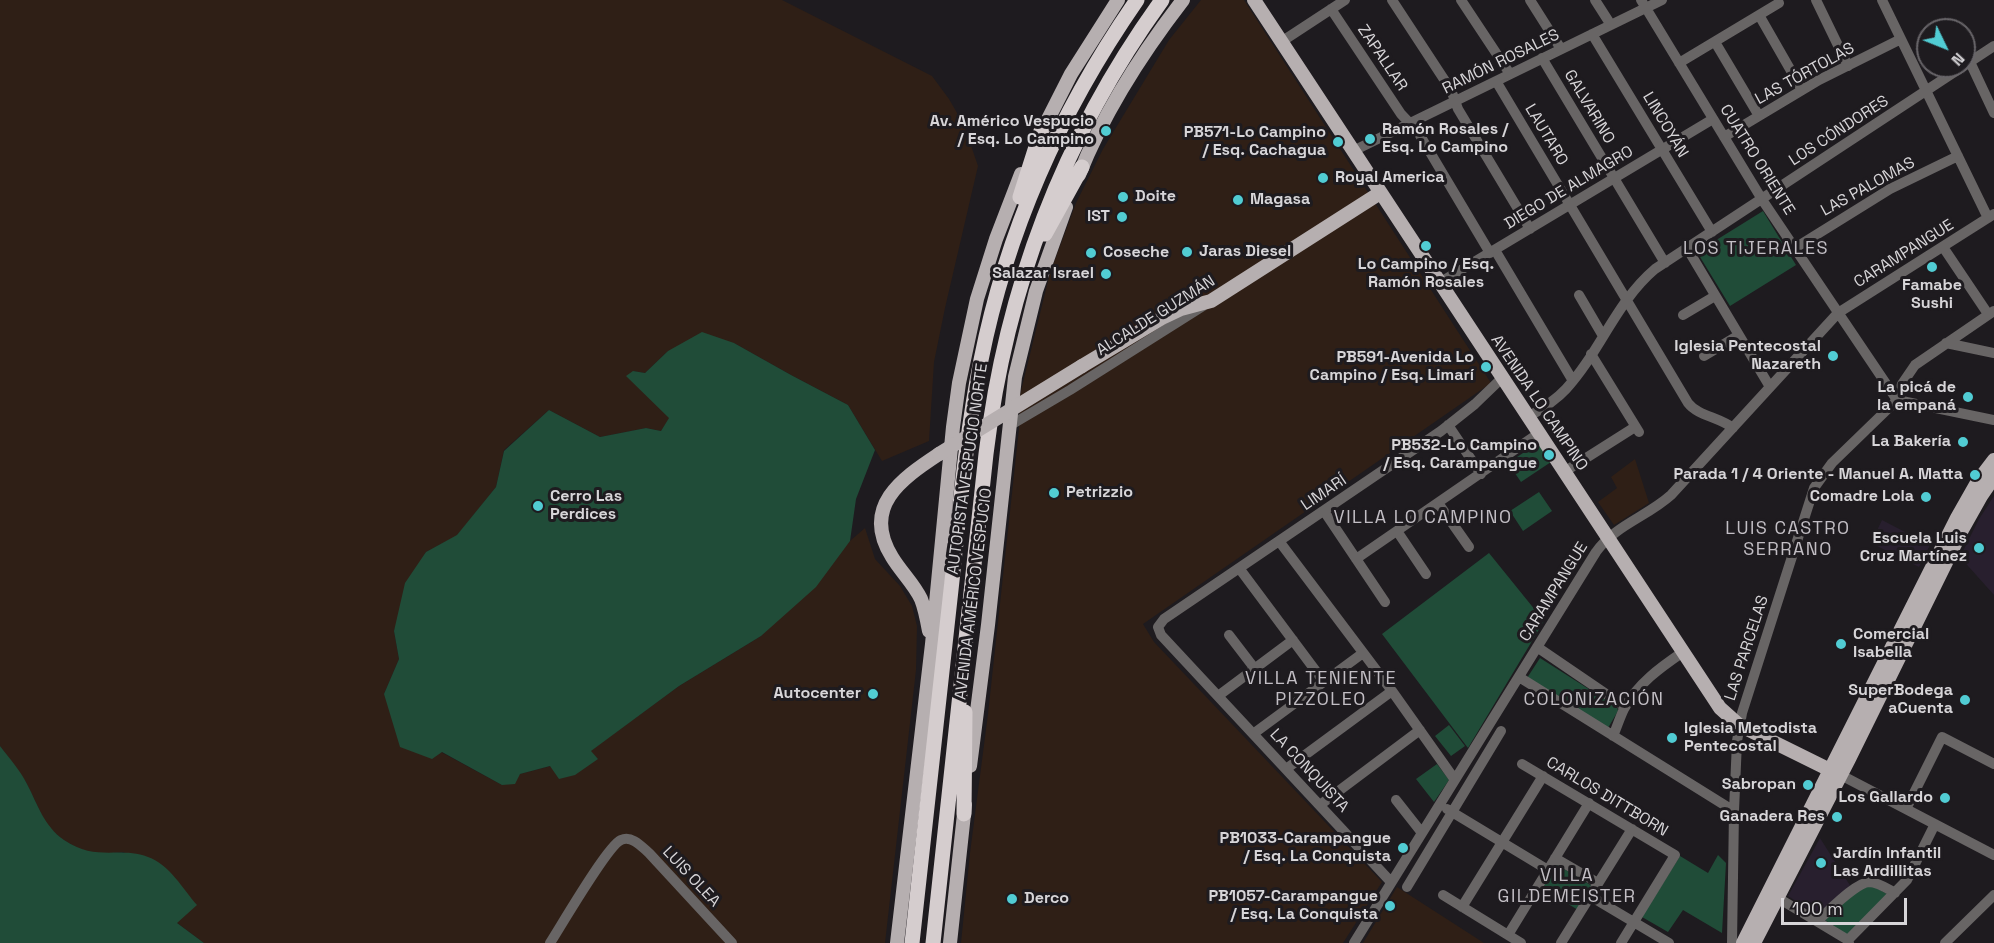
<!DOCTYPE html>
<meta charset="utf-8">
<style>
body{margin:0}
#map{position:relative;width:1994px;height:943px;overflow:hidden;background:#1e1b1f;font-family:"Space Grotesk",sans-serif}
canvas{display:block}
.north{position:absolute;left:1916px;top:18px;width:60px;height:60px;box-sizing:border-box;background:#1e1b1f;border:2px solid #686569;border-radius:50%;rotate:133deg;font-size:16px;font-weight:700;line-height:24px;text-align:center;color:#d7d5d8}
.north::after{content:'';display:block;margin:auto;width:21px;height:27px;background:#51ccd3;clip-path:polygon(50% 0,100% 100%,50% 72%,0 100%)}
.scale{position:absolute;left:1781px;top:898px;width:126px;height:27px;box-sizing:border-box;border:3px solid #d7d5d8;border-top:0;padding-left:8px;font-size:18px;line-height:21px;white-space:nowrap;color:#d7d5d8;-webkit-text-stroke:4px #1e1b1f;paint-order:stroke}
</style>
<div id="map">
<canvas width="1994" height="943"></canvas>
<div class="north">N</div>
<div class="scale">100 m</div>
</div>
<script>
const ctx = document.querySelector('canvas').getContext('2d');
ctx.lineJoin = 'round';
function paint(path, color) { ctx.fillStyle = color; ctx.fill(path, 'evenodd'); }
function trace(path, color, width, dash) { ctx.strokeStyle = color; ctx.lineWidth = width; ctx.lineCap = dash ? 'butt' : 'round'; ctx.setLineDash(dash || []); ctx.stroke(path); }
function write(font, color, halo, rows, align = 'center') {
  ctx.font = font + ' "Space Grotesk",sans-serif'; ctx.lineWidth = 6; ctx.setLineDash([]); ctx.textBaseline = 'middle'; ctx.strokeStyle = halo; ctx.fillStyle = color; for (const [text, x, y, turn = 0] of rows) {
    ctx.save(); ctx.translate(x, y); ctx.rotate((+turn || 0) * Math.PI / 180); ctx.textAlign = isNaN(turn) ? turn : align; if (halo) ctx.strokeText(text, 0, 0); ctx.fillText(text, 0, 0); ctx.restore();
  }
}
const industrial = new Path2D(`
 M0,0H782L932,76L949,99L964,125L978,166L945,308L934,362L929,441L882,461L848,405L791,375L734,343L668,351L645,373L633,371L670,418L661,431L646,428L600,437L549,410L504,450L496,487L457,536L426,552L394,631L399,659L384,694L441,752L502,785L520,774L551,766L598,759L590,751L679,686L761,636L850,541L865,528L875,559L900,586L912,606L917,626L916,670L885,943H204L176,922L124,852L99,854L79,849L62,839L47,826L26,782L0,746Z
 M1201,0H1244L1491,383L1143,624L1154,642L1382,882L1343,943H961L970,853L988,714L1019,429L1020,395L1050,273L1076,203L1103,149L1169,40Z
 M1635,459L1649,503L1614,525L1598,502L1617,488L1611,477Z
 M1397,887L1484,943H1363Z`);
const education = new Path2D(`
 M1994,496V595L1960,557L1979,519Z
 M1882,520L1930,545L1919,567L1871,543Z
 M1820,838L1851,887L1818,915L1788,896Z`);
const green = new Path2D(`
 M1763,211L1796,265L1730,306L1697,252Z
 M702,332L734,343L791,375L848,405L875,450L856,499L850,541L816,587L761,636L679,686L591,751L598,759L575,775L559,779L550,766L520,774L515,784L502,785L442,752L432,759L400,747L384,694L399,659L394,631L405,583L426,552L457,535L496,487L504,451L549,410L600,437L646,428L661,431L669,418L626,376L633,371L645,373L668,351Z
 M1538,443L1551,462L1521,482L1508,463Z
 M1539,492L1552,511L1523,531L1510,511Z
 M1489,553L1544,621L1468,748L1382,634Z
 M1540,658L1617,707L1618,711L1608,728L1527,678Z
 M1449,725L1465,746L1451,756L1435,736Z
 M0,746C9,758 20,770 27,784C38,805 44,826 64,840C96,862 118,846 148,857C169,864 183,889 197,905L177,923L204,943H0Z
 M1437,764L1449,780L1434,802L1416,779Z
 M1718,855L1726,863L1722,933L1683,910L1668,932L1642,917L1680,856L1708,873Z
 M1556,864L1592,886L1578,910L1542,888Z
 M1871,885L1889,895L1847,936L1825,920L1862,886Z`);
const minor = new Path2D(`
 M1392,0L1451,90L1458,109L1530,229
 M1461,0L1510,74
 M1530,0L1561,49
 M1595,0L1611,25
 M1641,0L1763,201L1897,400L1994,420
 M1816,0L1848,66
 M1882,0L1988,218
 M1331,9L1401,114L1418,132L1490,253
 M1759,15L1802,90
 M1592,34L1712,232
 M1281,42L1345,0
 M1715,42L1759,116
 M1542,58L1665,263
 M1970,62L1994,113
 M1679,63L1779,3
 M1496,81L1688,403C1698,416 1719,417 1733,428
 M1724,137L1819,80L1901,39
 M1353,151L1662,0
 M1943,247L1988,314
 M1687,248L1770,387
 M1795,248L1890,189L1958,156
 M1495,250L1573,381
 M1439,283L1713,119
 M1579,295L1603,336
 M1683,315L1715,296
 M1946,343L1994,353
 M1591,354L1639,432
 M1704,356L1739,335
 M1897,400L1902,384L1915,365L1994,311
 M1528,417C1542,409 1555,401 1566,389C1600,352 1616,302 1655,269L1994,46
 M1448,425L1481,474
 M1009,426L1070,390L1203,306
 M1564,472L1635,427
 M1438,503L1469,547
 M1324,511L1385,602
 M1397,531L1426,574
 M1279,541L1392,691L1455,780
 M1356,559L1539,433
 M1239,568L1324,682
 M1229,635L1255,669
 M1537,647L1625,707
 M1519,677L1734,811
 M1218,696L1293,640
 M1253,734L1363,653
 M1613,736C1617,727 1620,717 1624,709C1637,684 1661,667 1683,652
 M1522,764L1675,855L1621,943
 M1286,769L1392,691
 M1835,772L1994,855
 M1396,800L1422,833
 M1320,805L1420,730
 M1447,809L1548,870
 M1906,809L1942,737L1994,764
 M1555,858L1598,883
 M1391,882L1161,635L1158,627L1164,619L1441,431L1475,404L1502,378
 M1407,887L1501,731
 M1443,895L1521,943
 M1590,896L1669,943
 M1778,898L1848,940L1849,943
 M1462,907L1543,776
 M1817,921C1828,912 1855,883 1869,882C1878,882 1888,889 1895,893
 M1508,935L1589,803
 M1848,940L1907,880L1935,824
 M550,943C561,926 608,845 621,840C632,835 642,847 649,853L732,943
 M1354,943L1596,552C1614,526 1648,516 1671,495L1838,313L1994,214
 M1561,943L1632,829
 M1732,943L1734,811L1737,741L1742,713L1814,488L1832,463L1897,400
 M1945,943L1994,895`);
const major = new Path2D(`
 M1254,0L1720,708L1739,725L1830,770
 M1037,141L1071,74L1118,0
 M1079,175C1104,112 1142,53 1183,0
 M1082,366L1162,318L1181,309L1211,301L1380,193
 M929,631C927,620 925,609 921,599C914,584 901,572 892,557C861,507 901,479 939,454
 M970,766L988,625L1015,377L1036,291L1066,207
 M897,943L932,644L953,427L959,383L977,299L996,239L1021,174
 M950,943L965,805
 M1743,943L1957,518L1978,481L1994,460
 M1754,943L1849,759L1963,528L1981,496L1994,477`);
const highway = new Path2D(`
 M1020,197L1041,131
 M1045,234L1082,167
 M964,814L965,712
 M912,943C925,828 937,714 950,599C959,519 965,439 981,360C1007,230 1062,108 1137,0
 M933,943L986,454C1006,287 1063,137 1162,0`);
const majorBridge = new Path2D(`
 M939,454L1082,366`);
const markers = [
 [1106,131,6,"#51ccd3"],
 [1370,139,6,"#51ccd3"],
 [1338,142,6,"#51ccd3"],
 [1323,178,6,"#51ccd3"],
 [1123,197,6,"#51ccd3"],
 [1238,200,6,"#51ccd3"],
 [1122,217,6,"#51ccd3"],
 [1426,246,6,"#51ccd3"],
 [1187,252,6,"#51ccd3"],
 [1091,253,6,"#51ccd3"],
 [1932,267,6,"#51ccd3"],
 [1106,274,6,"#51ccd3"],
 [1833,356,6,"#51ccd3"],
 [1486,367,6,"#51ccd3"],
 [1968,397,6,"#51ccd3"],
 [1963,442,6,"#51ccd3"],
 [1549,455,6,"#51ccd3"],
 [1975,475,6,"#51ccd3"],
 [1054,493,6,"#51ccd3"],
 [1926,497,6,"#51ccd3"],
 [538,506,6,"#51ccd3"],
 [1979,548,6,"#51ccd3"],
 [1841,644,6,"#51ccd3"],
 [873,694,6,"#51ccd3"],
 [1965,700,6,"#51ccd3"],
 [1672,738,6,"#51ccd3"],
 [1808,785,6,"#51ccd3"],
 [1945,798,6,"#51ccd3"],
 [1837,817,6,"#51ccd3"],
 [1403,848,6,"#51ccd3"],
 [1821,863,6,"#51ccd3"],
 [1012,899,6,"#51ccd3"],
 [1390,906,6,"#51ccd3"]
];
const streetNames = [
 ["ZAPALLAR",1382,58,56],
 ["RAMÓN ROSALES",1501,62,-26],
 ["LAS TÓRTOLAS",1805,74,-29],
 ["GALVARINO",1589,107,59],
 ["LINCOYÁN",1665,125,59],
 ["LOS CÓNDORES",1839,131,-33],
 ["LAUTARO",1546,135,59],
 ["CUATRO ORIENTE",1757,160,58],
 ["LAS PALOMAS",1868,187,-29],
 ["DIEGO DE ALMAGRO",1569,188,-31],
 ["CARAMPANGUE",1904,254,-32],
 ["ALCALDE GUZMÁN",1156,316,-32],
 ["AVENIDA LO CAMPINO",1539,403,56],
 ["AUTOPISTA VESPUCIO NORTE",968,469,-82],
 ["LIMARÍ",1324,493,-34],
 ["CARAMPANGUE",1554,592,-58],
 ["AVENIDA AMÉRICO VESPUCIO",974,594,-83],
 ["LAS PARCELAS",1747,648,-72],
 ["LA CONQUISTA",1309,771,47],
 ["CARLOS DITTBORN",1607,797,31],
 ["LUIS OLEA",691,877,47]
];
const poiNames = [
 ["Av. Américo Vespucio",1094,122],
 ["/ Esq. Lo Campino",1094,140],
 ["Ramón Rosales /",1382,130,"left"],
 ["Esq. Lo Campino",1382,148,"left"],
 ["PB571-Lo Campino",1326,133],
 ["/ Esq. Cachagua",1326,151],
 ["Royal America",1335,178,"left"],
 ["Doite",1135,197,"left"],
 ["Magasa",1250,200,"left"],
 ["IST",1110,217],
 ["Jaras Diesel",1199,252,"left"],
 ["Coseche",1103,253,"left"],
 ["Lo Campino / Esq.",1426,265,"center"],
 ["Ramón Rosales",1426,283,"center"],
 ["Salazar Israel",1094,274],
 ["Famabe",1932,286,"center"],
 ["Sushi",1932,304,"center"],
 ["Iglesia Pentecostal",1821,347],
 ["Nazareth",1821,365],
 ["PB591-Avenida Lo",1474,358],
 ["Campino / Esq. Limarí",1474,376],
 ["La picá de",1956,388],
 ["la empaná",1956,406],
 ["La Bakería",1951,442],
 ["PB532-Lo Campino",1537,446],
 ["/ Esq. Carampangue",1537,464],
 ["Parada 1 / 4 Oriente - Manuel A. Matta",1963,475],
 ["Petrizzio",1066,493,"left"],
 ["Cerro Las",550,497,"left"],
 ["Perdices",550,515,"left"],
 ["Comadre Lola",1914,497],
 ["Escuela Luis",1967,539],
 ["Cruz Martínez",1967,557],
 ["Comercial",1853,635,"left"],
 ["Isabella",1853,653,"left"],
 ["SuperBodega",1953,691],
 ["aCuenta",1953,709],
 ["Autocenter",861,694],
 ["Iglesia Metodista",1684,729,"left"],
 ["Pentecostal",1684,747,"left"],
 ["Sabropan",1796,785],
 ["Los Gallardo",1933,798],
 ["Ganadera Res",1825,817],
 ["PB1033-Carampangue",1391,839],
 ["/ Esq. La Conquista",1391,857],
 ["Jardín Infantil",1833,854,"left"],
 ["Las Ardillitas",1833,872,"left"],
 ["PB1057-Carampangue",1378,897],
 ["/ Esq. La Conquista",1378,915],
 ["Derco",1024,899,"left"]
];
const neighbourhoodNames = [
 ["LOS TIJERALES",1756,249],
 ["VILLA LO CAMPINO",1423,518],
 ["LUIS CASTRO",1788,529],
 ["SERRANO",1788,550],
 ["VILLA TENIENTE",1321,679],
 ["PIZZOLEO",1321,700],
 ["COLONIZACIÓN",1594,700],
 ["VILLA",1567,876],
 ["GILDEMEISTER",1567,897]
];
paint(industrial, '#2f1f16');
paint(education, '#281f2e');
paint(green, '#204c38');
trace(minor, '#686565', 10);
trace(major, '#b6afb0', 14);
trace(highway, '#d5cdce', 15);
trace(majorBridge, '#b6afb0', 14);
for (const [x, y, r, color] of markers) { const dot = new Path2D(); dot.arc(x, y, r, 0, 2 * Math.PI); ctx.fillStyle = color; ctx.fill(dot); trace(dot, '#1e1b1f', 2); }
write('16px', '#d7d5d8', '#1e1b1f', streetNames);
write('bold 16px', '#d7d5d8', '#1e1b1f', poiNames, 'right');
ctx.letterSpacing = '1.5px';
write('18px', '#c2bec4', '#1e1b1f', neighbourhoodNames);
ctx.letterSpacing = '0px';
</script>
